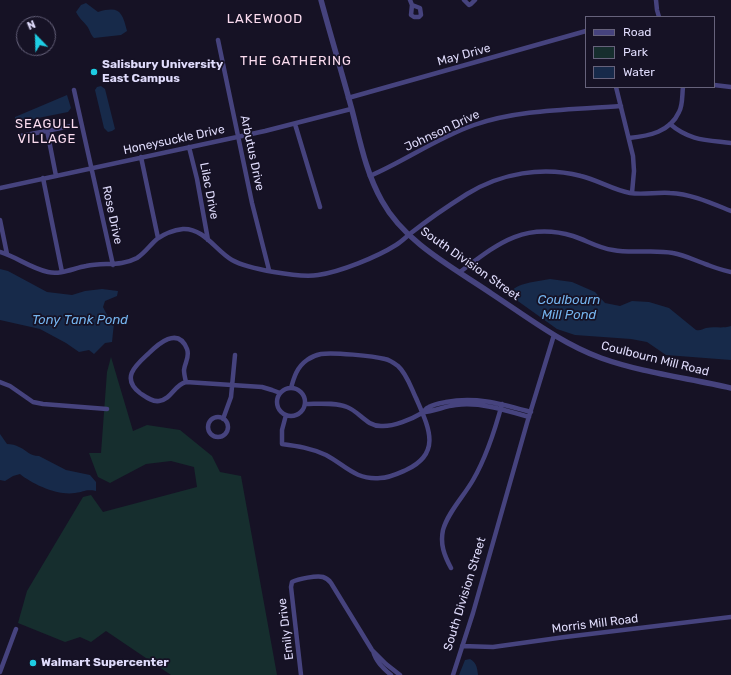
<!DOCTYPE html>
<style>
body{margin:0}
#map{position:relative;width:731px;height:675px;overflow:hidden;background:#161225;font-family:Rubik,sans-serif}
canvas{display:block}
.legend{position:absolute;left:585px;top:16px;width:130px;height:72px;box-sizing:border-box;background:#161225;border:1px solid #66627b;margin:0;padding:5px 7px;list-style:none;font-size:12px;color:#dfdbfb}
.legend li{display:flex;align-items:center;gap:8px;height:20px}
.legend b{width:20px;border:1px solid #66627b}
.north{position:absolute;left:16px;top:16px;width:40px;height:40px;box-sizing:border-box;background:#161225;border:1px solid #66627b;border-radius:50%;rotate:337deg;font-size:11px;font-weight:700;line-height:16px;text-align:center;color:#dfdbfb}
.north::after{content:'';display:block;margin:auto;width:14px;height:18px;background:#1ecde3;clip-path:polygon(50% 0,100% 100%,50% 72%,0 100%)}
</style>
<div id="map">
<canvas width="731" height="675"></canvas>
<ul class="legend">
<li><b style="height:5px;background:#46437e"></b>Road</li>
<li><b style="height:11px;background:#162e2e"></b>Park</li>
<li><b style="height:11px;background:#172a4a"></b>Water</li>
</ul>
<div class="north">N</div>
</div>
<script>
const ctx = document.querySelector('canvas').getContext('2d');
ctx.lineJoin = 'round';
function paint(path, color) { ctx.fillStyle = color; ctx.fill(path, 'evenodd'); }
function trace(path, color, width, dash) { ctx.strokeStyle = color; ctx.lineWidth = width; ctx.lineCap = dash ? 'butt' : 'round'; ctx.setLineDash(dash || []); ctx.stroke(path); }
function write(font, color, halo, rows, align = 'center') {
  ctx.font = font + ' Rubik,sans-serif'; ctx.lineWidth = 3.5; ctx.setLineDash([]); ctx.textBaseline = 'middle'; ctx.strokeStyle = halo; ctx.fillStyle = color; for (const [text, x, y, turn = 0] of rows) {
    ctx.save(); ctx.translate(x, y); ctx.rotate((+turn || 0) * Math.PI / 180); ctx.textAlign = isNaN(turn) ? turn : align; if (halo) ctx.strokeText(text, 0, 0); ctx.fillText(text, 0, 0); ctx.restore();
  }
}
const green = new Path2D(`
 M111,357L133,431L147,425L180,430L212,456L220,472L241,476L277,675H171L106,631L91,642L80,637L65,642L18,623L27,591L83,497L91,495L103,512L197,487L194,467L171,461L146,464L110,483L98,477L89,453H101L107,372Z`);
const water = new Path2D(`
 M86,3L98,12C119,6 122,11 127,31L121,35L94,38C90,34 90,30 87,26C83,21 79,18 76,12L81,5Z
 M101,86L105,89L115,129L112,131L108,132L104,128L95,90L97,87Z
 M67,95L71,108L68,112L18,122L15,120V117Z
 M0,269L8,271L47,292L72,295L85,291L102,289L118,291L117,296L105,301L103,307L107,315L114,323L112,342L105,343L94,354L89,350L79,352L66,343L40,329L0,320Z
 M550,279L572,282L595,292L605,303L620,306L632,301L649,302L669,308L696,330C701,331 702,329 706,328C715,326 721,329 731,326V360L666,355L647,342L631,339L575,335L557,329L508,294C518,282 535,282 550,279Z
 M0,434L7,444C11,444 16,445 19,447C27,450 29,456 39,456L66,470L90,475L96,482V491C84,489 85,492 75,493C58,496 32,484 20,474L13,476L5,481L0,480Z
 M470,659C477,663 477,668 478,675H459L465,660Z`);
const minor = new Path2D(`
 M410,0L412,5L420,8L421,15L419,17H414L411,15L412,5
 M464,0L469,5L471,4L475,0
 M656,0L657,10L659,17
 M218,40L252,203L269,270
 M714,85L731,87
 M616,87L633,156L634,171L632,193
 M74,90L113,265
 M348,98L586,31
 M295,124L320,207
 M670,124C690,141 707,140 731,143
 M47,130L56,176
 M21,136L71,126
 M629,138C649,136 670,132 679,112C683,105 682,94 683,87
 M189,147L197,179L208,240
 M141,157L158,238
 M370,176C405,161 437,138 474,125C520,109 572,110 621,106
 M43,178L62,272
 M0,188L265,131L351,109
 M0,220L7,254
 M0,252C17,257 30,268 48,272C61,275 74,268 86,266C104,262 120,267 137,258C145,253 150,245 157,239C164,234 175,230 183,229C204,228 216,251 232,260C248,269 299,278 318,275C340,272 377,257 396,245C401,242 406,237 411,233C429,219 448,206 467,194C501,173 543,166 581,176C598,180 613,190 630,193C643,195 657,192 670,193C692,194 711,203 731,211
 M460,272C496,245 524,221 573,236C586,240 598,248 613,250C633,254 653,249 673,253C685,255 696,261 708,265C715,268 723,270 731,272
 M0,382L10,386L33,402L43,404L107,409
 M186,382C185,378 184,374 184,370C185,362 190,357 187,349C178,326 158,344 148,354C135,366 121,378 140,393C146,397 152,402 159,401C172,399 174,385 186,382L262,387L272,390L280,393
 M277 402a14 14 0 1 1 28 0a14 14 0 1 1-28 0Z
 M305,404C318,404 335,402 347,407C360,412 366,426 381,426C393,427 412,419 422,413C424,411 426,408 429,407C434,404 441,403 446,402C476,396 502,404 531,412
 M422,412C434,412 444,406 456,405C481,402 505,410 529,417
 M286,415L282,430V444C297,446 311,448 326,455C345,465 355,480 380,478C389,478 397,474 406,470C443,453 428,426 416,398C411,388 407,374 398,366C394,363 390,360 385,359C373,356 333,352 321,354C316,355 311,357 307,360C297,367 294,377 291,388
 M208 427a10 10 0 1 1 20 0a10 10 0 1 1-20 0Z
 M223,419L231,397L235,355
 M451,568C444,555 440,544 443,530C448,512 464,496 473,480C487,456 495,430 502,404
 M462,646L493,647L565,637L731,617
 M373,651C376,662 383,668 391,675
 M0,672L16,629
 M301,675L291,587L292,582C298,579 317,575 323,577C326,578 329,580 331,583L372,650L386,664L400,675
 M453,675L473,613L527,423L554,335`);
const tertiary = new Path2D(`
 M321,0C331,37 342,73 352,110C360,141 366,173 382,201C405,243 454,268 492,294C527,317 562,344 601,358C643,373 688,378 731,388`);
const markers = [
 [94,72,4,"#1ecde3"],
 [33,663,4,"#1ecde3"]
];
const streetNames = [
 ["May Drive",464,55,-15],
 ["Johnson Drive",442,131,-25],
 ["Honeysuckle Drive",174,140,-12],
 ["Arbutus Drive",252,153,78],
 ["Lilac Drive",209,191,79],
 ["Rose Drive",112,215,78],
 ["South Division Street",470,264,35],
 ["Coulbourn Mill Road",655,359,14],
 ["South Division Street",465,594,-73],
 ["Morris Mill Road",595,624,-7],
 ["Emily Drive",286,629,-97]
];
const poiNames = [
 ["Salisbury University",102,65],
 ["East Campus",102,79],
 ["Walmart Supercenter",41,663]
];
const neighbourhoodNames = [
 ["LAKEWOOD",265,19],
 ["THE GATHERING",296,61],
 ["SEAGULL",47,124],
 ["VILLAGE",47,139]
];
const waterNames = [
 ["Coulbourn",569,300],
 ["Mill Pond",569,315],
 ["Tony Tank Pond",80,320]
];
paint(green, '#162e2e');
paint(water, '#172a4a');
trace(minor, '#46437e', 4.5);
trace(tertiary, '#46437e', 5.5);
for (const [x, y, r, color] of markers) { const dot = new Path2D(); dot.arc(x, y, r, 0, 2 * Math.PI); ctx.fillStyle = color; ctx.fill(dot); trace(dot, '#161225', 1.5); }
write('12px', '#dfdbfb', '#161225', streetNames);
write('bold 12px', '#dfdbfb', '#161225', poiNames, 'left');
ctx.letterSpacing = '1px';
write('13px', '#fbdcef', '#161225', neighbourhoodNames);
ctx.letterSpacing = '0px';
write('italic 13px', '#75b4ee', '#161225', waterNames);
</script>
